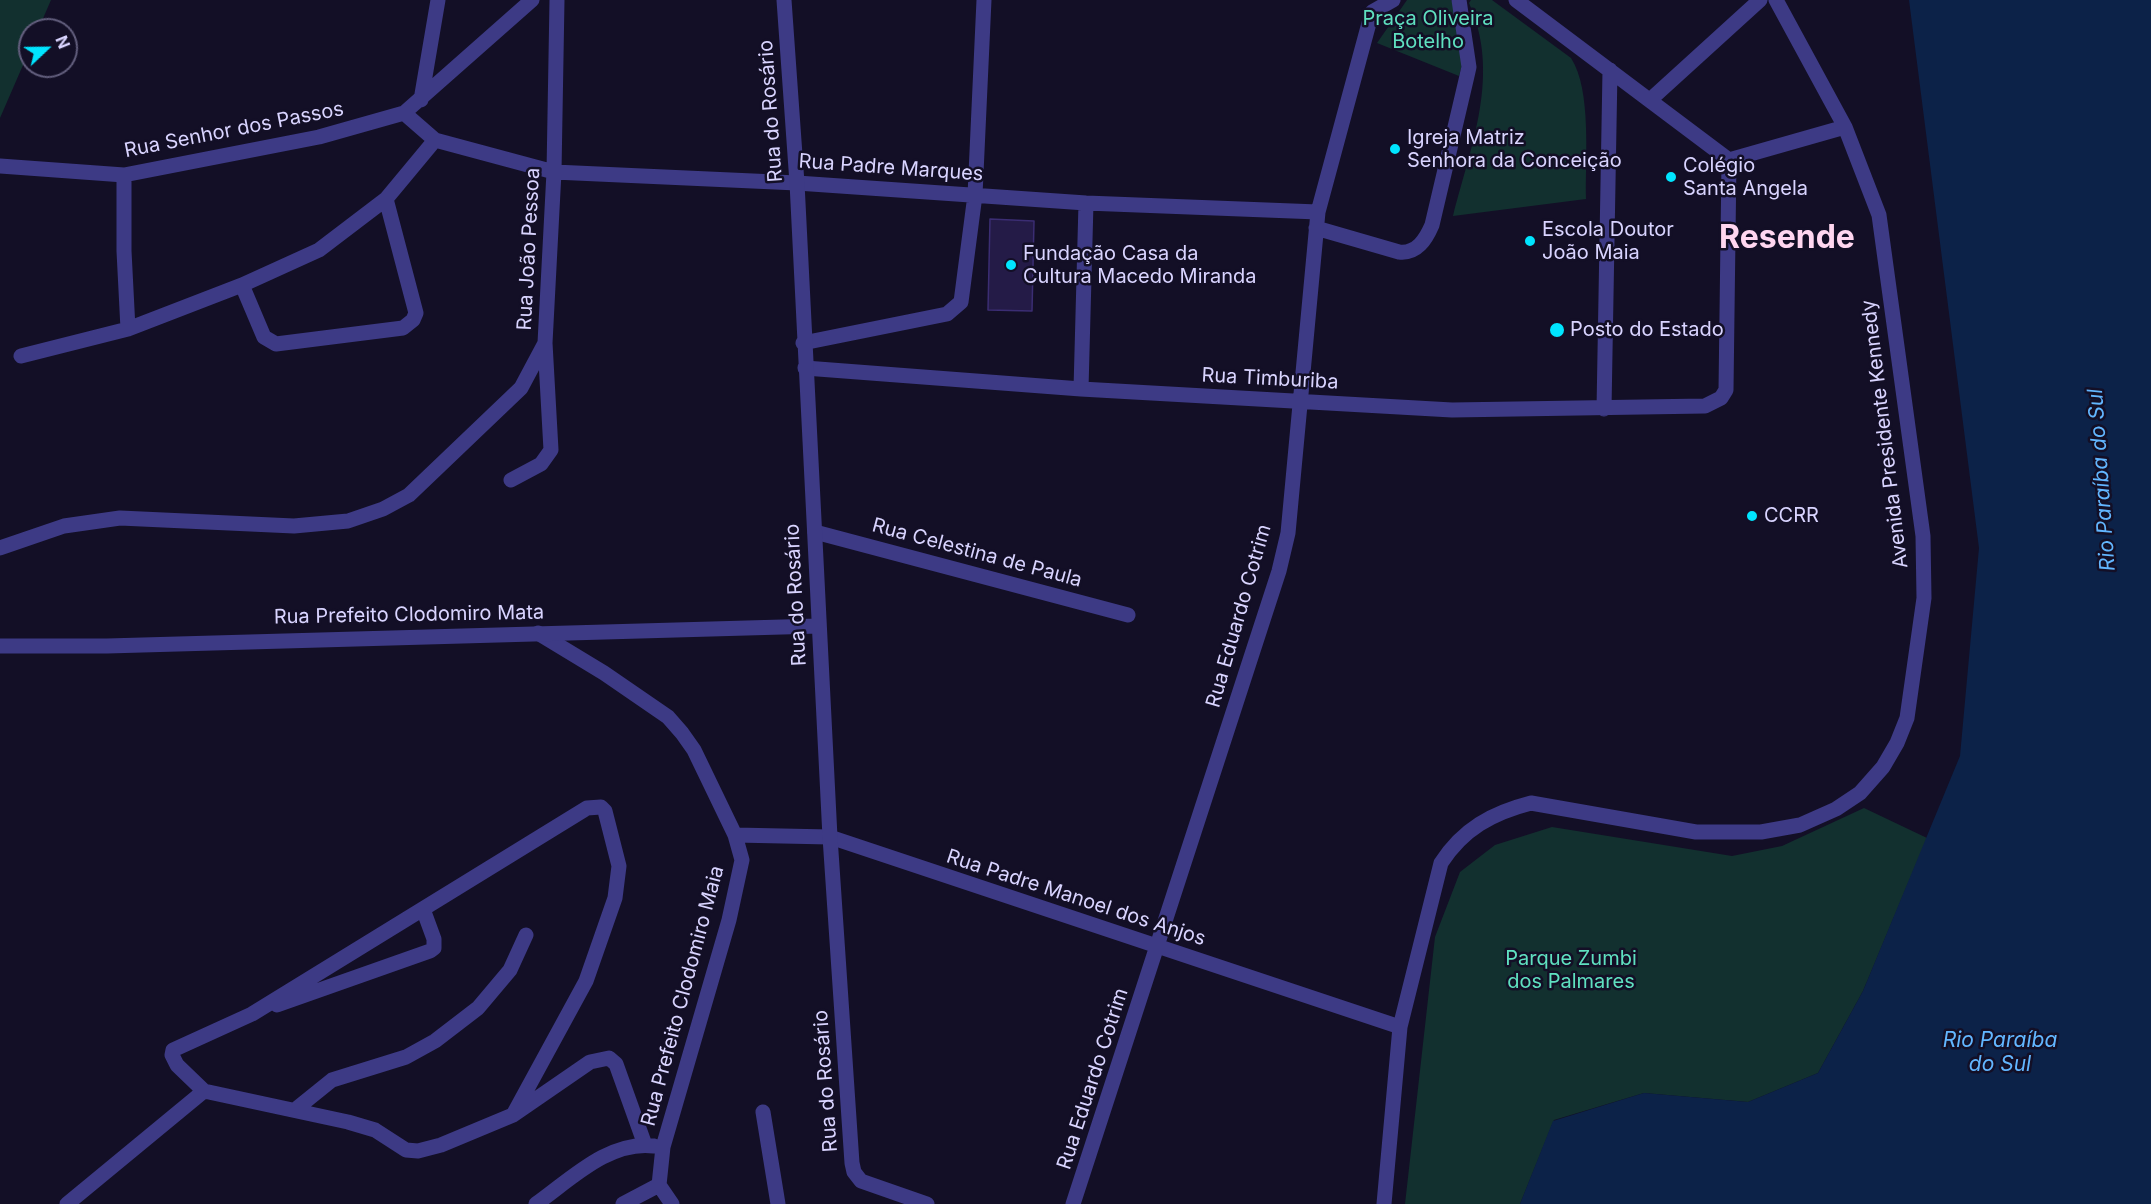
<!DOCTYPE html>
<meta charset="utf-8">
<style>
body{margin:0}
#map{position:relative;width:2151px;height:1204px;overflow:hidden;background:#130f26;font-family:Inter,sans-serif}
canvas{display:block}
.north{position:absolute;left:18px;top:18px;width:60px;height:60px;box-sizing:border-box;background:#130f26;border:2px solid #625e7d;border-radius:50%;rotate:68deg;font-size:16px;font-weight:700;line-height:24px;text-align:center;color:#d9d4ff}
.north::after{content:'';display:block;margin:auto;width:21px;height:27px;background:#00e5ff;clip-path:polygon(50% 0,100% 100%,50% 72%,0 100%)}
</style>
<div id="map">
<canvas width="2151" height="1204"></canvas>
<div class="north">N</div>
</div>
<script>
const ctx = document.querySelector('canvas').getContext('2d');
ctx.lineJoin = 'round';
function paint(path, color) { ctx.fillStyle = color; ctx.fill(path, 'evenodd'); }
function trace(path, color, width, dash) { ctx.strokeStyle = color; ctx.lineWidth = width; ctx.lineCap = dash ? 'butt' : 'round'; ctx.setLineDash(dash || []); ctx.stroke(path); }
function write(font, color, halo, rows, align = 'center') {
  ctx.font = font + ' Inter,sans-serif'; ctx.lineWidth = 5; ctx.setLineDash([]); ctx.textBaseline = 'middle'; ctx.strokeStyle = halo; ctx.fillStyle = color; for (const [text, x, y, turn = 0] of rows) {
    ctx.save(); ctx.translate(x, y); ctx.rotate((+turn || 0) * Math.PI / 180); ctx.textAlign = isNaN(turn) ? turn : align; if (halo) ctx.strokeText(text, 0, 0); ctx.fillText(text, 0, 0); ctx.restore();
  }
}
const green = new Path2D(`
 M0,0H51L38,30H30V49L0,118Z
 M1407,0H1451L1455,7L1462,65L1459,76L1377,43Z
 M1471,0H1492L1571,58C1592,90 1585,160 1586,199L1453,216C1471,145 1501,74 1469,3Z
 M1864,808L1927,838L1863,991L1818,1073L1748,1102L1644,1093L1554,1120L1520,1204H1405L1435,937L1460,872L1495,845L1552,827L1732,856L1782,846Z`);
const water = new Path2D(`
 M1909,0H2151V1204H1520L1553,1121L1644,1093L1748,1102L1818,1073L1863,991L1960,756L1979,548Z`);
const building = new Path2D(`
 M990,219L1034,221L1032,311L988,310Z`);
const minor = new Path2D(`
 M1516,0L1729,160
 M421,100L438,0
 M1650,100L1760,0
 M404,113L435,140L554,172L797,183L1086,203L1318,212
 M1729,160L1845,127
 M0,166L124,175L319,137L404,113L532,0
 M124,175V251L128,329
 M1316,228L1399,252C1417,254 1426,239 1432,225L1467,76L1469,67L1459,0
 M242,285L264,337L276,344L403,328L413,320L416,313L386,199
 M803,343L947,314L961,302L975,195L984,0
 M21,356L128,329L242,285L319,250L386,199L435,140
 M805,368L1081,389L1452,410L1705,406L1721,398L1726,390L1729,160
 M1081,389L1086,203
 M1604,409L1610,70
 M511,480L541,464L551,450L545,343
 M815,532L1128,615
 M0,548L64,526L120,518L294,526L348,521L383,509L409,495L521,388L545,343L554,172L557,0
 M538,633L604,673L668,717L682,733L694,750L735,835L742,860L729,920L663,1147L659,1185L672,1204
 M735,835L830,837L1400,1027
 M277,1005L430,951L434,948V939L423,909
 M296,1109L332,1080L406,1057L435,1041L478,1008L510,970L526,935
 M763,1112L778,1204
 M513,1115L586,981L615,898L619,866L605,811L601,807L587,808L252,1014L173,1050L172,1055L177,1065L204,1091L348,1122L375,1130L406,1150L418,1151L441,1145L513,1115L590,1062L609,1058L616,1064L645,1145
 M67,1204L204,1091
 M536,1204C570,1180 609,1140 654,1146
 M623,1204L659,1185
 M1073,1204L1279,571L1288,533L1318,212L1372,12L1393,0
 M1384,1204L1400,1027L1441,863C1463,829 1492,813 1531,803L1696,832H1761L1800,825L1836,809L1860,793L1883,767L1897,743L1907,718L1924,598L1923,536L1879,215L1845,127L1776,0`);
const tertiary = new Path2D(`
 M784,0L797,183L830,837L852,1163L854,1172L861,1181L927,1204
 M0,646H107L818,626`);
const markers = [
 [1395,149,6,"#00e5ff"],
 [1671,177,6,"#00e5ff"],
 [1530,241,6,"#00e5ff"],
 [1011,265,6,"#00e5ff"],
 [1557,330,8,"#00e5ff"],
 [1752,516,6,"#00e5ff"]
];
const parkNames = [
 ["Praça Oliveira",1428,19],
 ["Botelho",1428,42],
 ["Parque Zumbi",1571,959],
 ["dos Palmares",1571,982]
];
const streetNames = [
 ["Rua do Rosário",771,111,-94],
 ["Rua Senhor dos Passos",234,130,-11],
 ["Rua Padre Marques",891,168,4],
 ["Rua João Pessoa",529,249,-87],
 ["Rua Timburiba",1270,379,3],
 ["Avenida Presidente Kennedy",1885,434,-97],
 ["Rua Celestina de Paula",977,553,15],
 ["Rua do Rosário",796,595,-93],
 ["Rua Prefeito Clodomiro Mata",409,615,-1],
 ["Rua Eduardo Cotrim",1239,616,-74],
 ["Rua Padre Manoel dos Anjos",1076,898,18],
 ["Rua Prefeito Clodomiro Maia",683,996,-75],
 ["Rua Eduardo Cotrim",1093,1079,-72],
 ["Rua do Rosário",826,1081,-94]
];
const poiNames = [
 ["Igreja Matriz",1407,138],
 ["Senhora da Conceição",1407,161],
 ["Colégio",1683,166],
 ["Santa Angela",1683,189],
 ["Escola Doutor",1542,230],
 ["João Maia",1542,253],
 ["Fundação Casa da",1023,254],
 ["Cultura Macedo Miranda",1023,277],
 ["Posto do Estado",1570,330],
 ["CCRR",1764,516]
];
const waterNames = [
 ["Rio Paraíba do Sul",2102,480,-94],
 ["Rio Paraíba",2000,1041],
 ["do Sul",2000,1065]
];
const townNames = [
 ["Resende",1787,238]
];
paint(green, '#12302f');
paint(water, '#0c2248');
paint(building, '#241b47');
trace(building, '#3b2d73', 1.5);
trace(minor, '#3d3a85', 15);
trace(tertiary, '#3d3a85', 15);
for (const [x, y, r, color] of markers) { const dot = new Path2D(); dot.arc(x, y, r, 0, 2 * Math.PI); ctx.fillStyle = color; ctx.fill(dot); trace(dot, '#130f26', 2); }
write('20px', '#5fe0c0', '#130f26', parkNames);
write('20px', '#d9d4ff', '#130f26', streetNames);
write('20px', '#d9d4ff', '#130f26', poiNames, 'left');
write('italic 21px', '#62b6ff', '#130f26', waterNames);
write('bold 32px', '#ffd6f0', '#130f26', townNames);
</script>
